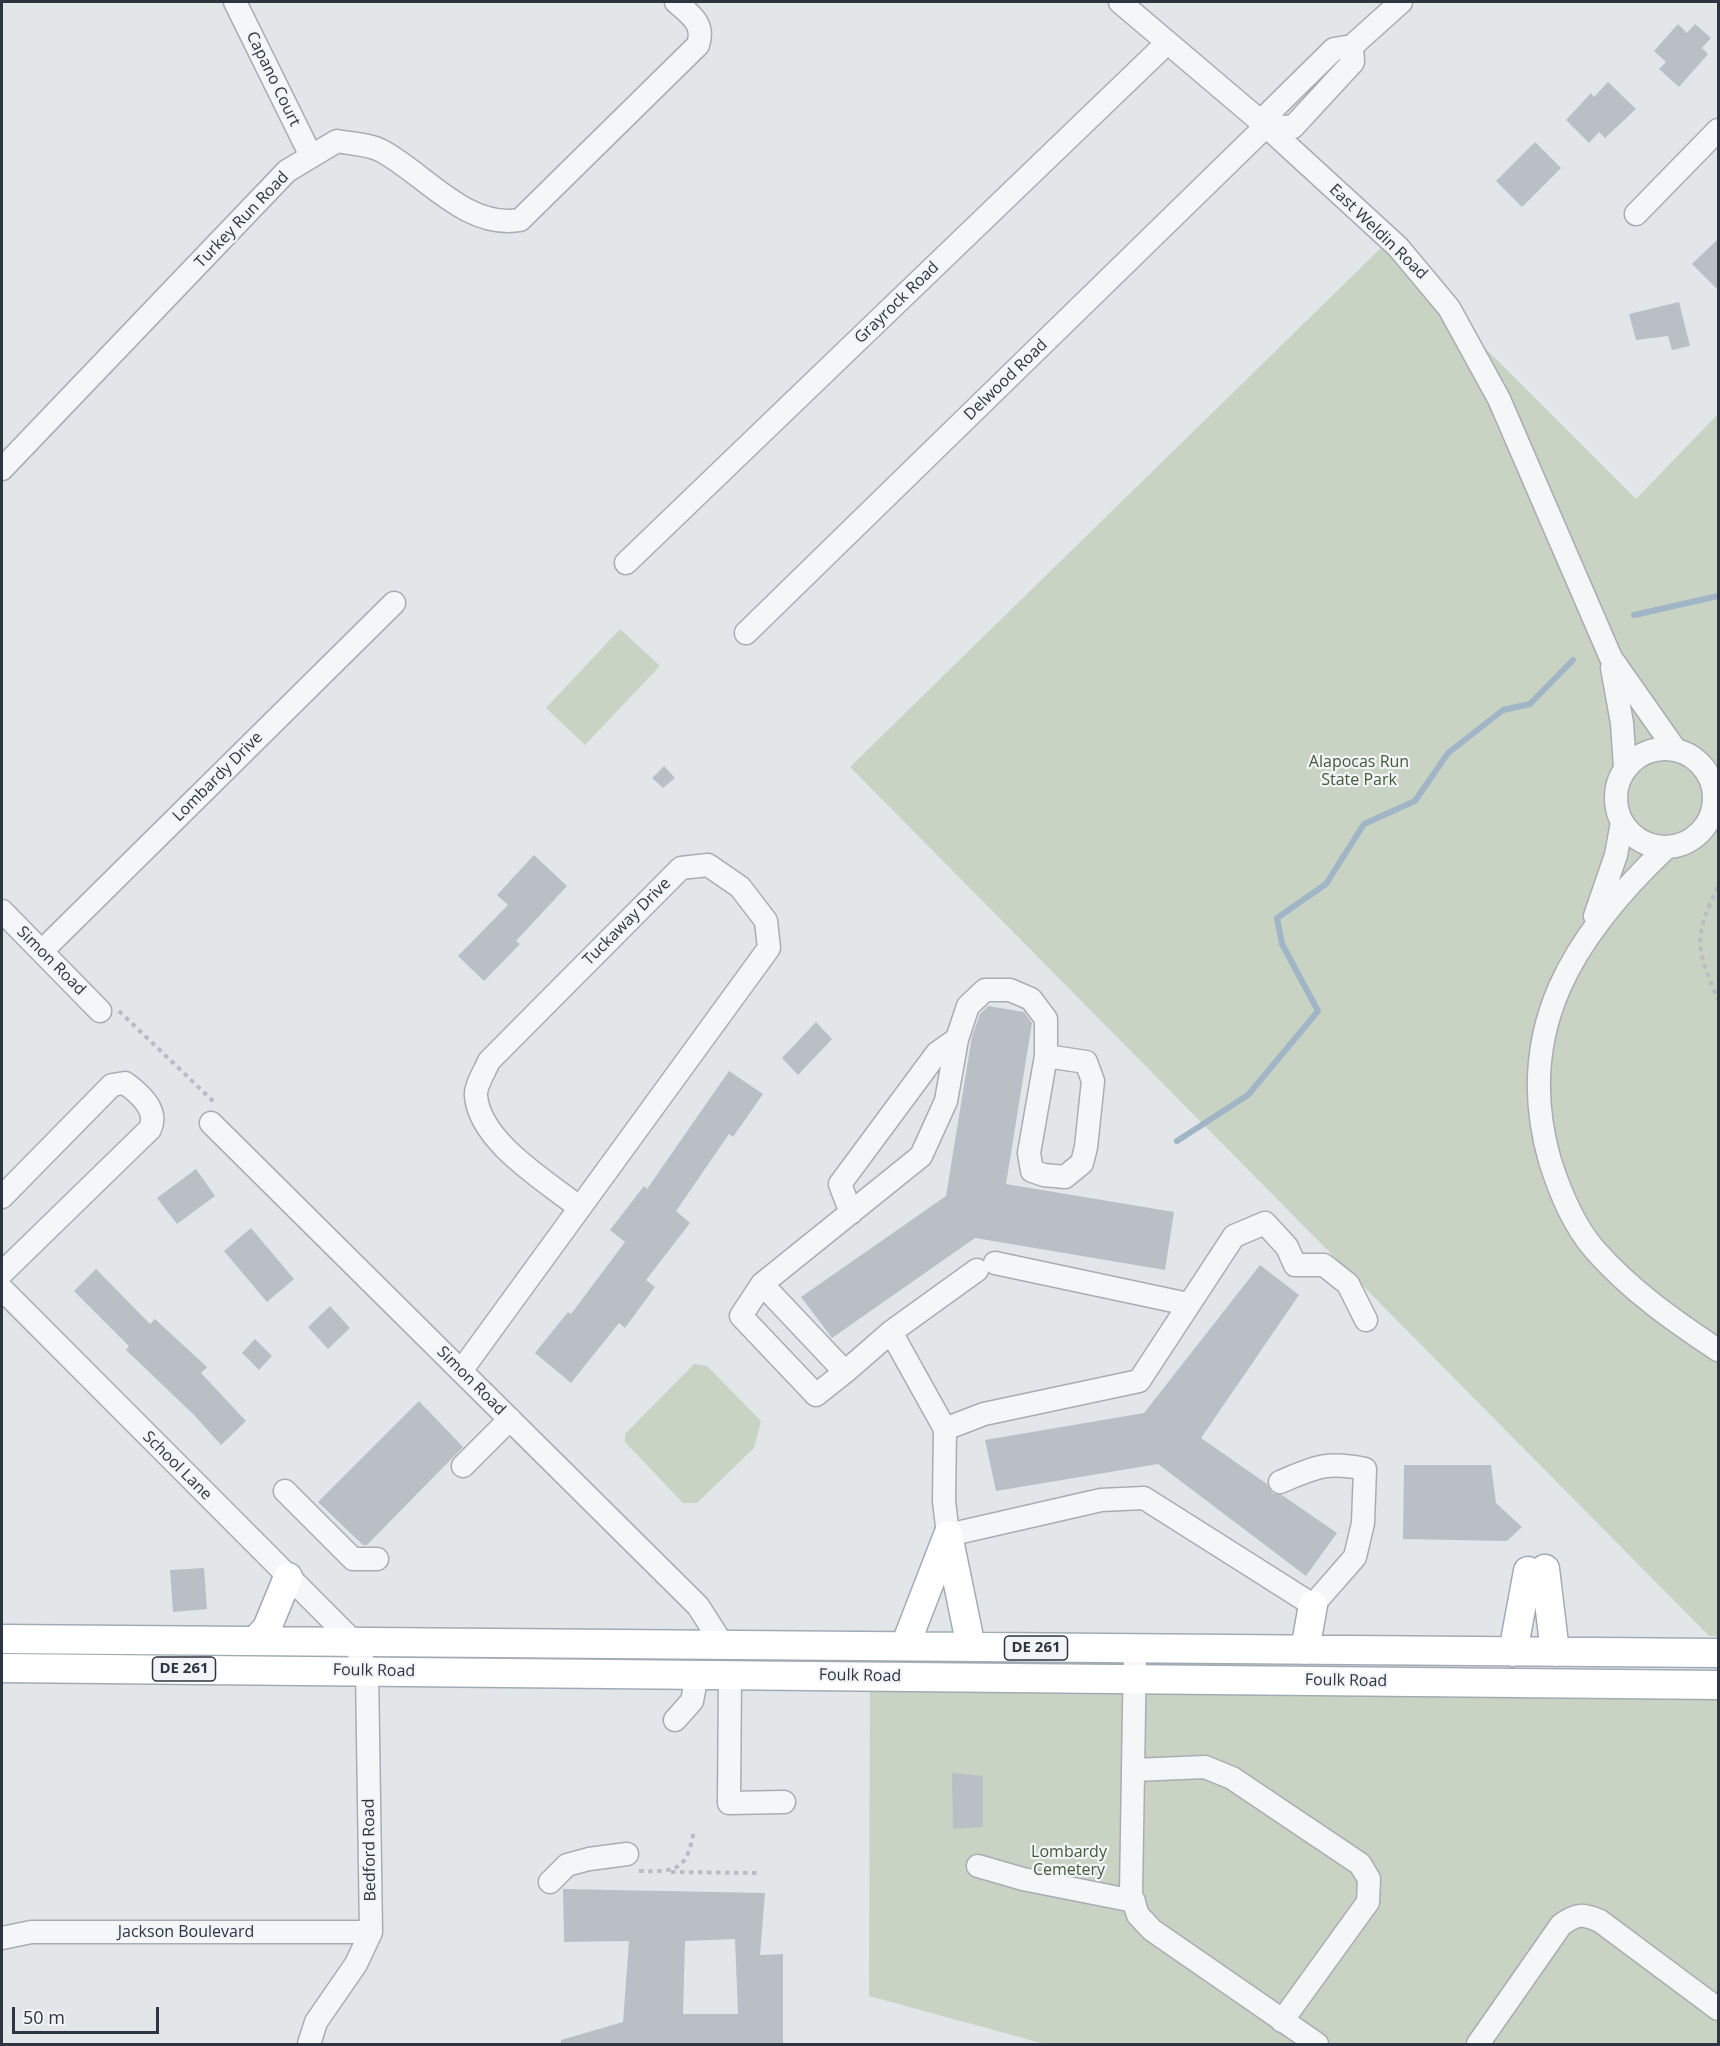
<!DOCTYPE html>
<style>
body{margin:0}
#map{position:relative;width:1720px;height:2046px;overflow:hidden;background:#e2e6e9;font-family:"Open Sans",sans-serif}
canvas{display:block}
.frame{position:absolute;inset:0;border:3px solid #2c3540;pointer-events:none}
.scale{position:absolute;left:12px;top:2007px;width:147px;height:27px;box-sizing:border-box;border:3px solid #2c3540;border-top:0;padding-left:8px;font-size:18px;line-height:21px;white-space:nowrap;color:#2c3540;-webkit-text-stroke:4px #f2f4f7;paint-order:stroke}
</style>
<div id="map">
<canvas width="1720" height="2046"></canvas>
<div class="frame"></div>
<div class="scale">50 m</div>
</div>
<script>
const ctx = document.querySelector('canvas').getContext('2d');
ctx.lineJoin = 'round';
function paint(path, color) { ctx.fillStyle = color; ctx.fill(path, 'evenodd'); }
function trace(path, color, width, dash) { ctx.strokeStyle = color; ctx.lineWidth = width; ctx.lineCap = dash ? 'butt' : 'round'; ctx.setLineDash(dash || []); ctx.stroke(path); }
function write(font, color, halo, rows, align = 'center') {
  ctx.font = font + ' "Open Sans",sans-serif'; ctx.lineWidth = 4.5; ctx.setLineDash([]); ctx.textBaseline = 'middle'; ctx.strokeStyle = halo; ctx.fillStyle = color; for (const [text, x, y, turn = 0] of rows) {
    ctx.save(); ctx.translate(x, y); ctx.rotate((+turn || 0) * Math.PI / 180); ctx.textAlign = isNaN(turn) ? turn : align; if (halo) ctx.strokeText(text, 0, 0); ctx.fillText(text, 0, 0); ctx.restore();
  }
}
const green = new Path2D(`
 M1383,246L1636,499L1718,414V1636H1709L850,767Z
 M620,629L660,666L585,745L546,708Z
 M694,1364L707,1366L761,1421L754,1448L697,1503H683L625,1442V1434Z
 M870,1676L1718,1685V2044H1045L869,1996Z`);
const stream = new Path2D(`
 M1634,615L1718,596
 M1177,1141L1248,1095L1318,1011L1282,944L1277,918L1326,884L1364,824L1415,801L1448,753L1503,710L1530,704L1573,660`);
const building = new Path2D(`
 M1678,24L1687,33L1695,24L1711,38L1702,48L1708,54L1679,87L1659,69L1666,62L1654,51Z
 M1608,82L1636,109L1605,138L1599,132L1589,143L1566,120L1591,93L1594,97Z
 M1535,142L1561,168L1522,207L1496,181Z
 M1719,238V291L1692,264Z
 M1679,302L1690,346L1672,350L1668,336L1636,340L1629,314Z
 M664,766L675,778L663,788L652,778Z
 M534,855L567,886L516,941L520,944L484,981L458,956L508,905L497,895Z
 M988,1006L1024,1012L1032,1023L1006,1184L1174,1212L1165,1270L975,1238L832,1338L801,1297L946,1196L972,1036L980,1014Z
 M816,1022L832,1039L798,1075L782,1058Z
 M729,1071L763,1094L733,1137L729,1134L676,1211L690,1223L646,1280L655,1287L625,1328L619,1323L571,1383L535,1353L568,1312L571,1314L625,1242L610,1230L644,1186L647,1189Z
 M196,1169L215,1196L177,1224L157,1198Z
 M251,1228L294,1279L267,1302L224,1251Z
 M1260,1265L1299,1295L1201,1438L1267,1484L1272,1493L1282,1495L1337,1533L1306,1576L1158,1464L996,1491L985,1440L1144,1413Z
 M96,1269L150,1324L155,1319L207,1367L201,1373L246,1421L221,1445L194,1415L126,1350L129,1346L74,1291Z
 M330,1306L350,1328L328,1349L308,1327Z
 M255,1339L272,1356L259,1370L242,1353Z
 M419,1401L463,1447L367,1545H363L318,1502Z
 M1404,1465H1491L1496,1503L1522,1527L1507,1541L1403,1539Z
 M204,1568L207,1609L173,1612L170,1570Z
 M952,1773L983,1776V1827L953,1829Z
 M563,1889L765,1893L760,1955L783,1954V2044H561V2040L623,2022L629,1941L564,1942ZM735,1939L738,2014H683L685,1941Z`);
const path = new Path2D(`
 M1718,887C1692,939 1697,949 1718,1000
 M119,1011L215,1103
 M639,1871C678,1872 687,1870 694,1830
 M671,1872L757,1873`);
const minor = new Path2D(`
 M235,2L311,156
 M1120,2L1266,126L1398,247L1449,308L1499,399L1611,658L1675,749
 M1266,126L1269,113L1334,49L1352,46L1401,2
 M1266,126L1293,127L1353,62L1352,46
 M1636,214L1718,130
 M2,469L287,171L337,141C351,144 370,144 382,151C426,175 466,229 520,220L698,45C705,24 691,15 676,2
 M626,563L1167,43
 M746,633L1266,126
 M1612,668L1622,723L1625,768
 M1616 798a49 49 0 1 1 98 0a49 49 0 1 1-98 0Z
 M1667,847C1575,934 1512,1029 1550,1161C1560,1192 1573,1225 1595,1250C1630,1290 1674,1321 1718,1350
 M2,911L100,1011
 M1595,916L1616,855L1622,822
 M42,951L394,603
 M211,1123L698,1606L723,1645
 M2,1197L112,1085L125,1083C139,1093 159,1110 150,1129L2,1273
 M851,1213L840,1184L937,1053L957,1039
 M995,1263L1188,1304
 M977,1270L891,1332L845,1372L762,1284L921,1156L946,1101L957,1039L968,1006L985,990H1010L1031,999L1046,1019V1056L1029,1153L1032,1171L1044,1175L1065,1177L1082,1163L1086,1147L1093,1081L1086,1062L1046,1056
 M762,1284L741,1316L816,1395L845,1372
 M2,1289L353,1641L367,1670L371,1932L356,1964L316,2022L309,2044
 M891,1332L945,1429
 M461,1371L769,948L766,921L740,887L708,865L681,868L489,1061C485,1071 475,1086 476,1096C480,1142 546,1181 580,1208
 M463,1466L510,1419
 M1280,1482C1316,1467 1326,1461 1365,1469L1363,1523L1355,1557L1313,1605L1144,1498L1101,1500L948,1535L944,1501L945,1429L984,1414L1139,1381L1234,1236L1265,1223L1287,1247L1295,1265H1324L1348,1284L1366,1320
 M285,1491L353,1559H377
 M1135,1649L1131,1894L1138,1915L1152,1930L1317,2044
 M730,1675L729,1803L784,1802
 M675,1720L692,1701L697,1675
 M1134,1770L1205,1767L1232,1778L1360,1864L1369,1879L1368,1902L1282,2021
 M978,1866L1023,1879L1134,1901
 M550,1882L567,1865L589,1859L627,1854
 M2,1938L31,1932H371
 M1478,2044L1561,1925C1577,1913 1583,1914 1600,1921L1718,2009`);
const major = new Path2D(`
 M948,1535L971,1647
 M1545,1569L1555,1652
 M2,1639L1718,1653
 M255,1641L267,1628L288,1577
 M905,1646L948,1535
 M1305,1650L1313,1605
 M1513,1652L1528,1571
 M2,1668L1718,1685`);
const shields = [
 [1036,1648,63],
 [184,1669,63]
];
const shieldNames = [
 ["DE 261",1036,1648],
 ["DE 261",184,1669]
];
const streetNames = [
 ["Capano Court",273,79,64],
 ["Turkey Run Road",242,220,-46],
 ["East Weldin Road",1378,232,44],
 ["Grayrock Road",897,303,-44],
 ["Delwood Road",1006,380,-44],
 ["Lombardy Drive",218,777,-45],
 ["Tuckaway Drive",627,922,-45],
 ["Simon Road",51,961,45],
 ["Simon Road",471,1381,45],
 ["School Lane",177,1466,45],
 ["Foulk Road",374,1671,1],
 ["Foulk Road",860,1676,1],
 ["Foulk Road",1346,1681,1],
 ["Bedford Road",370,1850,-91],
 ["Jackson Boulevard",186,1932]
];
const parkNames = [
 ["Alapocas Run",1359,762],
 ["State Park",1359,780],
 ["Lombardy",1069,1852],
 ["Cemetery",1069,1870]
];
paint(green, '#c9d3c4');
trace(stream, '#a0b6c6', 6);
paint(building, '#babfc6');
trace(minor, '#a8adb3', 25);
trace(major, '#a2abb4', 31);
trace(path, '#b9bcc1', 4, [4.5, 4.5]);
trace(minor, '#f5f6f8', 22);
trace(major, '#fff', 28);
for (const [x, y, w] of shields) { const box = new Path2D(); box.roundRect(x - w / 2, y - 12, w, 24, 4.5); ctx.fillStyle = '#f2f4f7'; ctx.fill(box); trace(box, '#2c3540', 1.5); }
write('bold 15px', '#2c3540', null, shieldNames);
write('16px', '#2c3540', '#f2f4f7', streetNames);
write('16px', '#435b3a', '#f2f4f7', parkNames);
</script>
